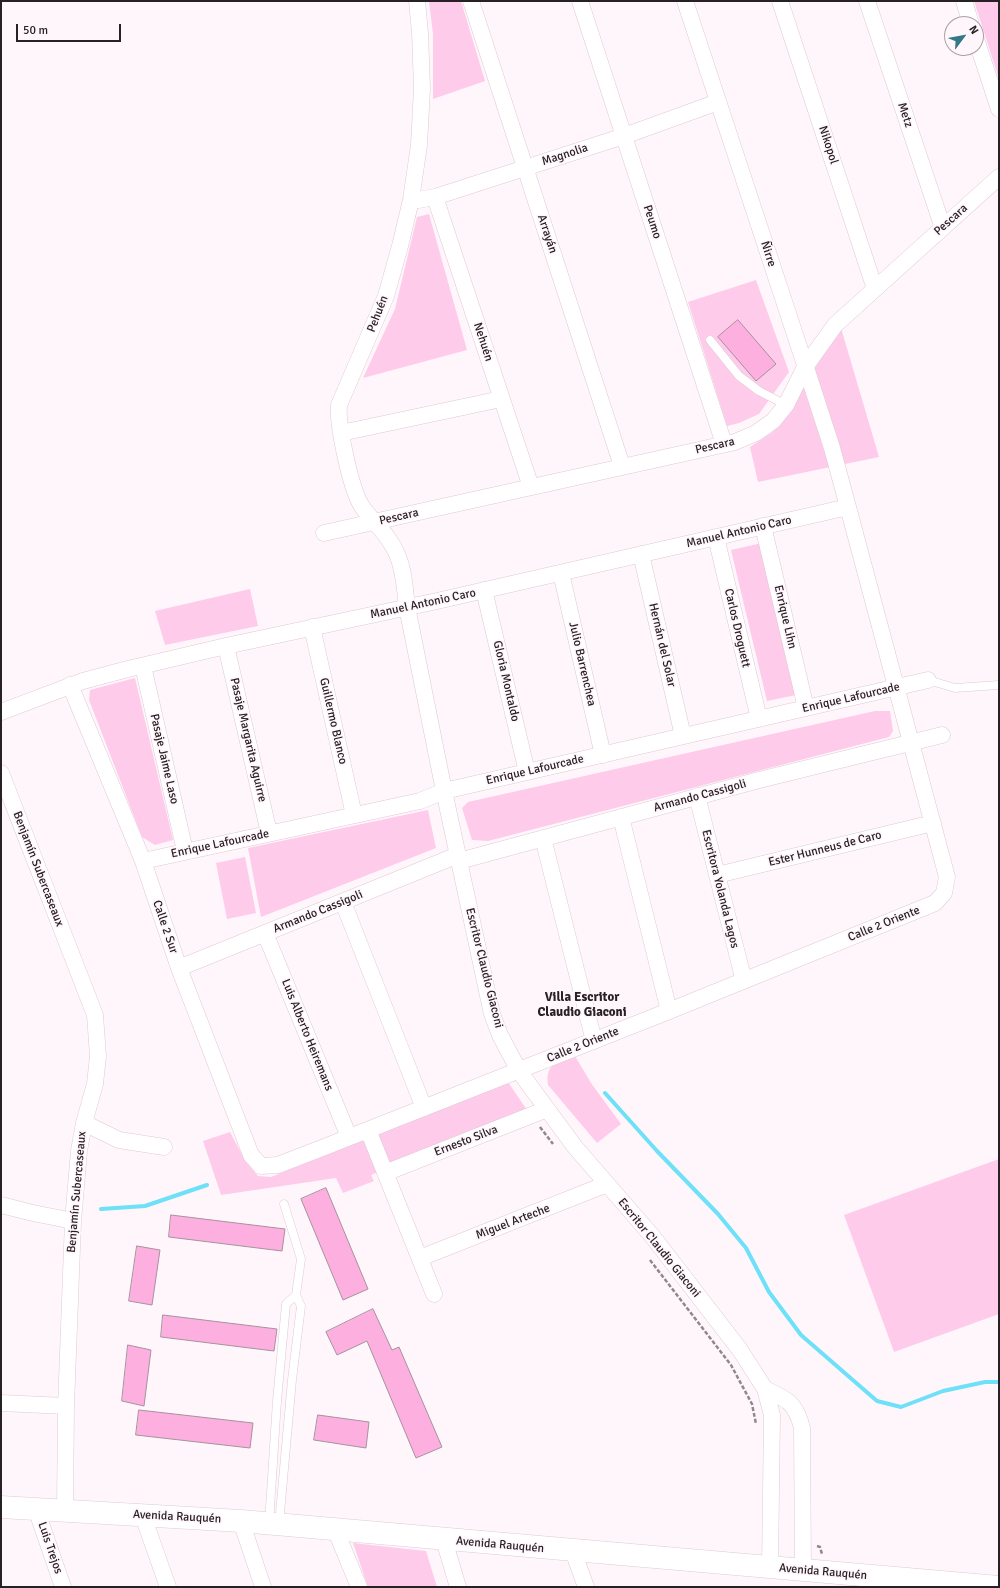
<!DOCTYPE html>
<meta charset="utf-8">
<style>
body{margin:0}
#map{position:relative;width:1000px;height:1588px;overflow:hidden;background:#fff6fb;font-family:Signika,sans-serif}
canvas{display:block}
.frame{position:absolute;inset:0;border:2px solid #272024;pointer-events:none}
.north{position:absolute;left:944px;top:16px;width:40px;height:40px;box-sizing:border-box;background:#fff6fb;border:1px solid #a9a0a5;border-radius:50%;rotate:58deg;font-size:11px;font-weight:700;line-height:16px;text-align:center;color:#272024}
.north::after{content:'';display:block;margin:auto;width:14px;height:18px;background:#347987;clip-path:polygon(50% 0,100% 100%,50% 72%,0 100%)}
.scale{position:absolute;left:16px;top:24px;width:105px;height:18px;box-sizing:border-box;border:2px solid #272024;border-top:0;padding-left:5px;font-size:12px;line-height:14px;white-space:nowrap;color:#272024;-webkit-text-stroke:3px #fff6fb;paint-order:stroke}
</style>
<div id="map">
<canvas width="1000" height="1588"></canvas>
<div class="frame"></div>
<div class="north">N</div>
<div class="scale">50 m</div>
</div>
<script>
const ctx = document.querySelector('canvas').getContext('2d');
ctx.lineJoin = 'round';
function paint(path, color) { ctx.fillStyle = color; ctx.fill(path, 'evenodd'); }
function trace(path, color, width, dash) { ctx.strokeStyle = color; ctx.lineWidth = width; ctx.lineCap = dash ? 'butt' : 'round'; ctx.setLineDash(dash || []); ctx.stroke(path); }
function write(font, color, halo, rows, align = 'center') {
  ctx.font = font + ' Signika,sans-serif'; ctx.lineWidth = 3.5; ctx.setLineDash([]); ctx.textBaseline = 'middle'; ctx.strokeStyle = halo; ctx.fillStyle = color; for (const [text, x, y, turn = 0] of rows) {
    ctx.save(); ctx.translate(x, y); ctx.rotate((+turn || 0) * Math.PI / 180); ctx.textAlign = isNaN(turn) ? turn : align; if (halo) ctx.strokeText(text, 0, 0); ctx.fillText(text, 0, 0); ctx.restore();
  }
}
const green = new Path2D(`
 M429,1H461L485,81L433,99V34Z
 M974,1H999V79Z
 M429,214L467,350L363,378L395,309L417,217Z
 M756,280L789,372L759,414L739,423L727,426L688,302Z
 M841,328L879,457L758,482L750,447L773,432Z
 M762,543L796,695L767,701L731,550Z
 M250,589L258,626L165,645L155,611Z
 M135,678L173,840L155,845L142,837L89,700L90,690Z
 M875,711H890L893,731L889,737L488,841L472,840L462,808L468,802Z
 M428,810L436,848L261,917L248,848Z
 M245,857L256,913L227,919L216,863Z
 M575,1056L591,1083L621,1124L597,1143L548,1085C545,1062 558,1063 575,1056Z
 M508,1082L527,1110L371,1175L374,1181L343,1193L336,1178L221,1195L203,1141L230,1132L246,1162L258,1176L271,1177Z
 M999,1159V1314L894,1352L844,1215Z
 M353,1543L426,1551L437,1587H368Z`);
const stream = new Path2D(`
 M605,1093L657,1151L718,1214L746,1248L769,1292L801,1335L877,1401L901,1407L943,1391L985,1382H999
 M101,1209L145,1206L207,1185`);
const building = new Path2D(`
 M738,320L776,364L756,381L718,337Z
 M326,1188L368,1289L343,1300L301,1199Z
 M171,1215L285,1229L282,1251L169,1237Z
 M137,1246L160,1250L152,1305L129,1301Z
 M373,1309L392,1350L399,1347L442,1447L416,1458L367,1341L337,1355L326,1332Z
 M163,1315L277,1329L274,1351L161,1337Z
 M128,1345L151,1350L144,1406L122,1401Z
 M139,1410L253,1423L250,1448L136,1435Z
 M318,1415L369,1422L366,1448L314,1440Z`);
const path = new Path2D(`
 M540,1127L553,1144
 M650,1260L731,1365L752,1404L756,1424
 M817,1546L820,1547L822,1554`);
const service = new Path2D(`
 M710,340L739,376L759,391L786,405
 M928,680L955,688L999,685
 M269,1523L277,1401L286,1304L296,1295L301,1259L284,1204
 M279,1524L292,1380L301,1306L296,1295`);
const minor = new Path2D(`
 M417,1L420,33L422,88L419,145L411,200L400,246L386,296L339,405C337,424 351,492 363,508C374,523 389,535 397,554C404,570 405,590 407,607L444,791L492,1014L500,1035L519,1071L575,1147L653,1237L740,1350L765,1389L772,1415L770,1567
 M471,1L622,466
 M580,1L724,444
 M780,1L875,289
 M867,1L943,228
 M964,1L971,24
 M976,39L999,109
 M435,197L531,487
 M411,200H418L435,197L624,136L718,102
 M341,433L501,399
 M763,526L806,708
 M324,533L735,442L756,433L773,421L786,405L805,367L835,325L999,177
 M716,537L759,719
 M641,554L683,736
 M561,573L603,755
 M484,590L527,772
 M312,627L354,815
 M226,646L269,833
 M143,666L185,851
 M70,685L143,861L179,968L251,1155L261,1166L278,1165L322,1148L669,1011L935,903L944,893L947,877L848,507L832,448L809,377L685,1
 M1,712L83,681L124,670L226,646L437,601L848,507
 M1,773L95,1015L98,1056L95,1084L84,1123L79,1151L73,1221L66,1406L65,1511
 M697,796L744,981
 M621,817L669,1011
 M543,838L594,1041
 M143,861L420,801L444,791L928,680
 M459,861L759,780L942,735
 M717,875L933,823
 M343,902L424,1108
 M265,933L349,1137
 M179,968L458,855
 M84,1123L119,1140L164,1147
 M368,1130L434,1294
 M385,1173L547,1109
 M1,1205L33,1213L73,1221
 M420,1258L607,1184
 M765,1389C787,1399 796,1403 802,1428L803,1570
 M1,1403L66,1406
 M36,1509L63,1587
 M143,1516L168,1587
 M241,1521L263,1587
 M335,1529L359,1587
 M444,1540L458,1587
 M573,1551L586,1587`);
const secondary = new Path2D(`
 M1,1507L241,1521L999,1587`);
const streetNames = [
 ["Metz",905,115,72],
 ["Nikopol",828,145,72],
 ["Magnolia",565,155,-18],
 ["Pescara",951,220,-42],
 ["Peumo",652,222,72],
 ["Arrayán",547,234,72],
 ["Ñirre",768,254,72],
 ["Pehuén",378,314,-69],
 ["Nehuén",483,342,72],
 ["Pescara",715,446,-13],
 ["Pescara",399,517,-13],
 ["Manuel Antonio Caro",739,532,-13],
 ["Manuel Antonio Caro",423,604,-12],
 ["Enrique Lihn",785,617,77],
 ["Carlos Droguett",737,628,77],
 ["Hernán del Solar",662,645,77],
 ["Julio Barrenchea",582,664,77],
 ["Gloria Montaldo",506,681,77],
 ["Enrique Lafourcade",851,698,-13],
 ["Guillermo Blanco",333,721,77],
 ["Pasaje Margarita Aguirre",248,740,77],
 ["Pasaje Jaime Laso",164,759,77],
 ["Enrique Lafourcade",535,770,-13],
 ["Armando Cassigoli",700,796,-15],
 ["Enrique Lafourcade",220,844,-12],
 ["Ester Hunneus de Caro",825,849,-14],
 ["Benjamín Subercaseaux",38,869,69],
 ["Escritora Yolanda Lagos",720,889,76],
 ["Armando Cassigoli",318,912,-22],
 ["Calle 2 Oriente",884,924,-22],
 ["Calle 2 Sur",165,927,71],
 ["Escritor Claudio Giaconi",484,968,76],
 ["Luis Alberto Heiremans",307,1035,68],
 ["Calle 2 Oriente",583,1045,-22],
 ["Ernesto Silva",466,1141,-21],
 ["Benjamín Subercaseaux",77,1192,-85],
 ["Miguel Arteche",513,1222,-21],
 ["Escritor Claudio Giaconi",659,1248,51],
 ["Avenida Rauquén",177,1517,3],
 ["Avenida Rauquén",500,1545,5],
 ["Luis Trejos",50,1548,71],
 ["Avenida Rauquén",823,1572,5]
];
const neighbourhoodNames = [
 ["Villa Escritor",582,998],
 ["Claudio Giaconi",582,1013]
];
paint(green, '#fecbea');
trace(stream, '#6ee0f8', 4);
paint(building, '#fdafdf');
trace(building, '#a5929d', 1);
trace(service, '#dec9d5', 9);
trace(minor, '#dec9d5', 17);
trace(secondary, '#dec9d5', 23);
trace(path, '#90888c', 2.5, [4, 2]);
trace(service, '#fff', 8);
trace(minor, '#fff', 16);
trace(secondary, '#fff', 22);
write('12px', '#272024', '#fff6fb', streetNames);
write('bold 13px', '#272024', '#fff6fb', neighbourhoodNames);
</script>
